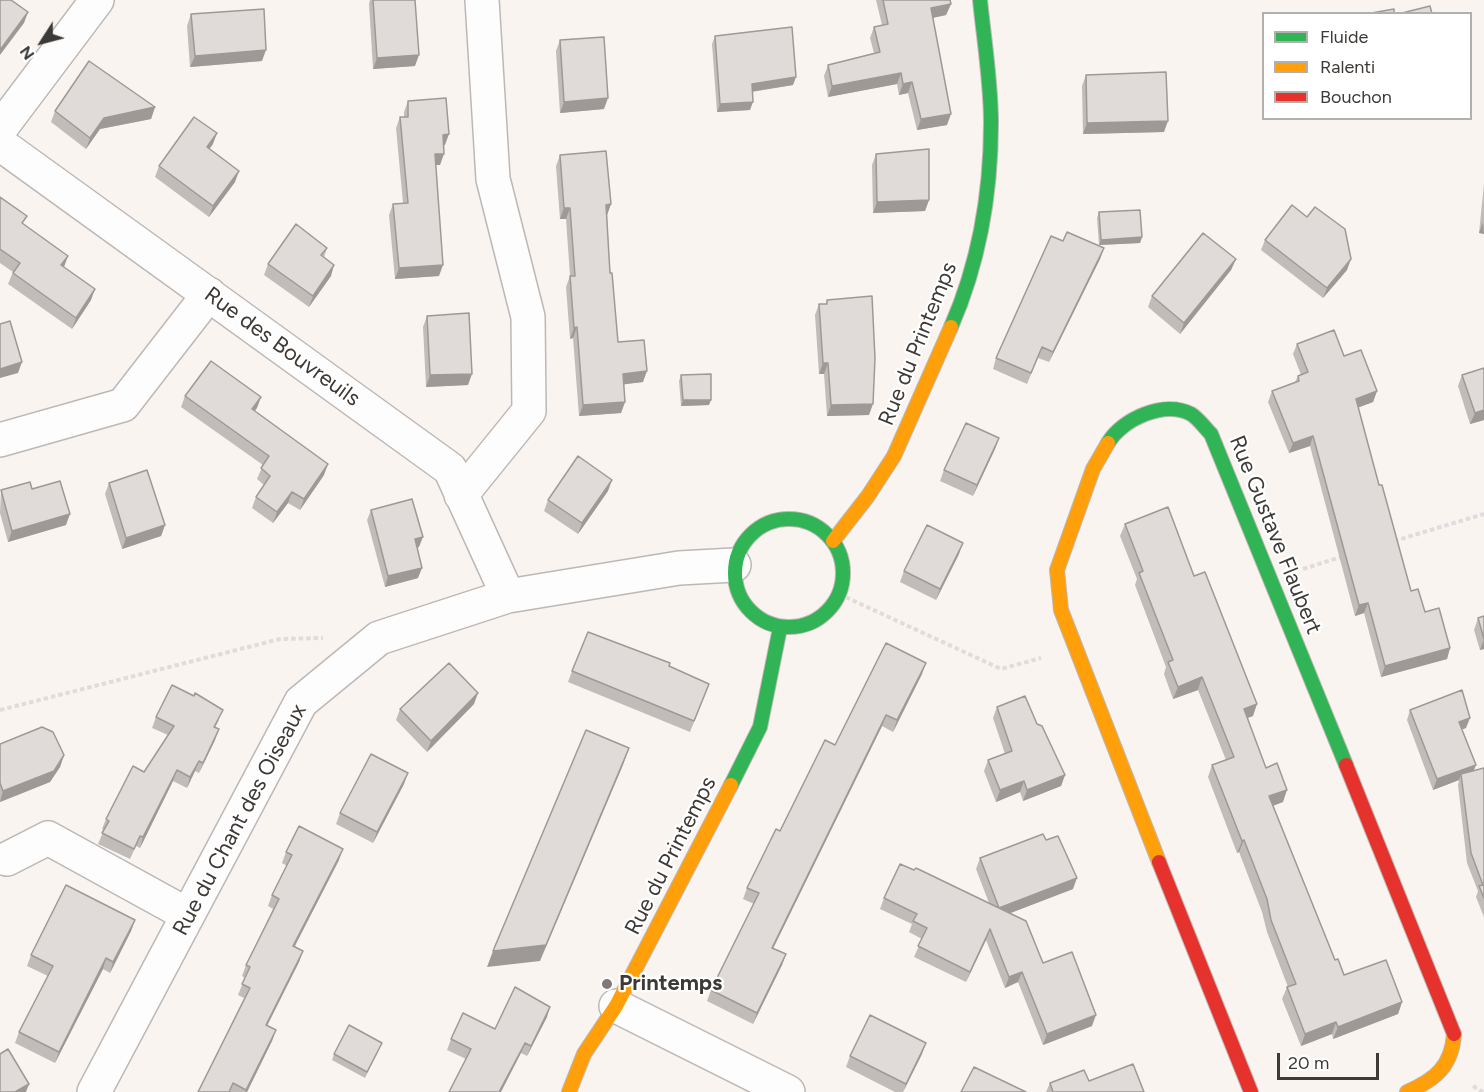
<!DOCTYPE html>
<style>
body{margin:0}
#map{position:relative;width:1484px;height:1092px;overflow:hidden;background:#faf4f0;font-family:Figtree,sans-serif}
canvas{display:block}
.legend{position:absolute;left:1262px;top:12px;width:210px;height:108px;box-sizing:border-box;background:#fff;border:2px solid #b1b0af;margin:0;padding:8px 10px;list-style:none;font-size:18px;color:#3d3936}
.legend li{display:flex;align-items:center;gap:12px;height:30px}
.legend b{width:30px;border:2px solid #b1b0af}
.north{position:absolute;left:12px;top:12px;width:60px;height:60px;-webkit-text-stroke:4px #fff;paint-order:stroke;rotate:234deg;font-size:16px;font-weight:700;line-height:24px;text-align:center;color:#3d3936}
.north::after{content:'';display:block;margin:auto;width:21px;height:27px;background:#3d3936;clip-path:polygon(50% 0,100% 100%,50% 72%,0 100%)}
.scale{position:absolute;left:1277px;top:1053px;width:102px;height:27px;box-sizing:border-box;border:3px solid #3d3936;border-top:0;padding-left:8px;font-size:18px;line-height:21px;white-space:nowrap;color:#3d3936;-webkit-text-stroke:4px #fff;paint-order:stroke}
</style>
<div id="map">
<canvas width="1484" height="1092"></canvas>
<ul class="legend">
<li><b style="height:8px;background:#30b455"></b>Fluide</li>
<li><b style="height:8px;background:#ff9f0a"></b>Ralenti</li>
<li><b style="height:8px;background:#e5322d"></b>Bouchon</li>
</ul>
<div class="north">N</div>
<div class="scale">20 m</div>
</div>
<script>
const ctx = document.querySelector('canvas').getContext('2d');
ctx.lineJoin = 'round';
function trace(path, color, width, dash) { ctx.strokeStyle = color; ctx.lineWidth = width; ctx.lineCap = dash ? 'butt' : 'round'; ctx.setLineDash(dash || []); ctx.stroke(path); }
function paint(path, color) { ctx.fillStyle = color; ctx.fill(path, 'evenodd'); }
function write(font, color, halo, rows, align = 'center') {
  ctx.font = font + ' Figtree,sans-serif'; ctx.lineWidth = 4.5; ctx.setLineDash([]); ctx.textBaseline = 'middle'; ctx.strokeStyle = halo; ctx.fillStyle = color; for (const [text, x, y, turn = 0] of rows) {
    ctx.save(); ctx.translate(x, y); ctx.rotate((+turn || 0) * Math.PI / 180); ctx.textAlign = isNaN(turn) ? turn : align; if (halo) ctx.strokeText(text, 0, 0); ctx.fillText(text, 0, 0); ctx.restore();
  }
}
const path = new Path2D(`
 M1394,541L1484,514
 M1303,569L1344,556
 M839,594L1001,669L1041,658
 M0,710L280,639L323,638
 M1473,1086L1483,1092`);
const street = new Path2D(`
 M0,129L97,0
 M0,144L450,469L508,596
 M0,440L123,405L209,294
 M461,495L529,411L528,317L493,179L482,0
 M7,859L48,838L188,915
 M616,1006L788,1092
 M94,1092L301,702L379,638L508,596L679,568L734,565`);
const fast = new Path2D(`
 M951,327C979,263 991,193 991,123C991,82 984,40 980,0
 M1108,443C1122,419 1164,400 1191,414C1198,418 1205,428 1211,434L1346,765
 M735 573a54 54 0 1 1 108 0a54 54 0 1 1-108 0Z
 M731,785L760,727L780,628`);
const slow = new Path2D(`
 M1108,443L1093,469L1057,570L1061,610L1159,862
 M833,541L868,496L894,456L951,327
 M569,1092L584,1054L616,1006L731,785
 M1407,1092C1435,1080 1452,1066 1454,1034`);
const jam = new Path2D(`
 M1346,765L1454,1034
 M1159,862L1251,1092`);
const wall = new Path2D(`
 M370,0H373L415,66L373,69L369,4Z
 M876,0H950L951,4L946,15L933,18L947,125L917,130L908,93L899,95L897,84L828,97L824,76L828,65L874,53L870,38L874,27L882,25Z
 M191,14L262,61L190,67L187,26Z
 M715,36L793,85L752,92L750,110L717,112L712,44Z
 M560,40L604,109L560,113L556,51Z
 M1086,75L1164,132L1083,134L1082,86Z
 M408,101L445,145H443L440,165H435L439,276L395,279L389,215L393,204L403,203L396,128L400,117H404V112Z
 M155,107L151,119L100,129L86,149L51,122L55,111Z
 M213,144L209,148L235,182L209,217L155,177L159,166Z
 M876,154L929,200L925,211L873,213L872,165Z
 M560,155L611,204L607,215L610,273L618,342L643,382L623,384L625,402L621,413L579,416L573,338L570,339L566,287L570,276L566,219H560L556,166Z
 M1484,184V234L1479,233Z
 M0,197L24,225L64,267L91,300L72,329L8,284L13,272L0,263Z
 M1099,212L1142,237L1140,243L1099,245L1097,218Z
 M1265,240L1347,270L1323,298L1261,250Z
 M1063,241L1104,248L1100,259L1049,362L1038,358L1027,384L993,369L996,358Z
 M327,248L324,257L331,276L309,307L264,275L268,264Z
 M1236,259L1231,270L1180,334L1148,307L1152,296Z
 M827,300L869,415L827,416L824,374H819L815,315L819,304H826Z
 M427,316L468,385L426,387L423,327Z
 M1297,344L1344,356L1377,391L1373,402L1358,407L1379,485L1411,591L1450,648L1447,659L1381,677L1364,613L1355,616L1310,446L1289,453L1268,402L1272,391L1295,382L1298,376L1301,375L1293,354Z
 M681,375L709,405L681,406L679,381Z
 M1462,375L1484,420L1470,424L1458,386Z
 M185,396L261,397L255,411L324,475L300,510L288,503L273,523L252,508L256,497L264,485L257,479L263,465L181,407Z
 M999,438L995,449L973,496L940,481L944,470Z
 M109,483L165,525L161,536L122,549L105,494Z
 M32,489L66,525L8,542L0,513L1,490Z
 M608,491L578,534L544,511L548,500Z
 M371,510L419,547L417,548L418,578L385,587L367,520Z
 M1125,524L1194,576L1253,716L1247,718L1266,768L1283,802L1273,805L1335,960L1344,975L1402,1002L1398,1014L1333,1039L1332,1034L1301,1046L1282,999L1287,987H1288L1267,932L1262,912L1239,852L1237,853L1208,777L1212,765L1226,760L1198,690L1173,699L1164,674L1166,667L1135,585L1137,579L1120,536Z
 M959,554L936,600L900,582L904,571Z
 M1484,616V649L1480,650L1474,630L1478,618Z
 M669,666L705,695L690,732L568,682L572,671Z
 M922,674L893,732L882,726L773,948L786,954L782,965L753,1024L707,1001L711,990L754,904L743,899L747,888L780,831L835,745Z
 M474,704L427,752L396,720L400,709Z
 M997,707L1037,724L1065,775L1061,786L1023,801L1020,792L996,802L984,771L988,760L1005,754L993,718Z
 M1410,710L1466,728L1462,729L1473,771L1484,768V917L1476,897L1478,891L1467,863L1458,785L1459,780L1433,790L1407,720Z
 M156,717L219,720L215,728V740L199,773L195,771L187,788L173,781L140,848L136,846L130,859L98,844L104,830L102,829L106,819L144,772L168,735L152,728Z
 M0,744L64,755L60,767L50,782L0,802Z
 M404,784L373,843L336,824L340,813Z
 M286,852L339,860L295,946L303,951L299,962L267,1025L276,1030L272,1041L247,1092H198L244,998L238,995L245,978L242,976L246,965L273,909L268,906L272,895L287,866L282,863Z
 M980,858L1073,889L1010,913L1043,963L1092,1026L1043,1045L1018,982L1005,988L986,940L966,982L914,957L922,939L909,932L912,924L880,909L884,898L989,903L976,869Z
 M135,920L131,931L110,973L103,969L55,1063L15,1043L19,1032L48,976L27,966L31,955Z
 M547,1017L527,1056L521,1053L466,1059L447,1050L451,1039Z
 M380,1048L365,1078L332,1060L334,1054Z
 M922,1054L903,1092H895L846,1067L850,1056Z
 M1050,1083L1144,1092H1046Z`);
const shadedWall = new Path2D(`
 M951,4L946,15L927,19L931,8Z
 M28,12L24,23L0,55V50Z
 M266,50L262,61L190,67L195,56Z
 M419,55L415,66L373,69L377,58Z
 M901,73L897,84L828,97L832,86Z
 M796,77L793,85L749,92L752,84Z
 M912,82L908,93L899,95L903,84Z
 M608,98L604,109L560,113L564,102Z
 M753,102L750,110L717,112L720,104Z
 M155,107L151,119L100,129L86,149L90,138L104,118Z
 M951,114L947,125L917,130L921,119Z
 M1168,121L1164,132L1083,134L1087,123Z
 M217,133L213,144L203,158L207,147Z
 M449,134L445,145L439,146L443,135Z
 M435,154H444L440,165H431Z
 M239,171L235,182L209,217L213,206Z
 M929,200L925,211L873,213L877,202Z
 M611,204L607,215L606,205Z
 M564,208H570L566,219H560Z
 M1483,222L1484,234L1479,233Z
 M1142,237L1140,243L1099,245L1101,240Z
 M1104,248L1100,259L1049,362L1053,352Z
 M68,256L64,267L61,265Z
 M1236,259L1231,270L1180,334L1184,323Z
 M1351,259L1347,270L1323,298L1327,288Z
 M334,265L331,276L309,307L313,296Z
 M443,265L439,276L395,279L399,268Z
 M95,289L91,300L72,329L76,318Z
 M577,327L573,338L570,339L574,328Z
 M22,362L18,373L0,378V369Z
 M823,363H828L824,374H819Z
 M647,371L643,382L619,385L623,374Z
 M472,374L468,385L426,387L430,375Z
 M1377,391L1373,402L1352,410L1356,399Z
 M261,397L257,408L248,420L252,409Z
 M683,400H711L709,405L681,406Z
 M625,402L621,413L579,416L583,405Z
 M873,404L869,415L827,416L831,405Z
 M1484,410V420L1470,424L1475,413Z
 M1313,436L1310,446L1289,453L1293,443Z
 M999,438L995,449L973,496L977,485Z
 M328,464L324,475L300,510L304,499Z
 M612,480L608,491L578,534L582,523Z
 M292,492L288,503L273,523L277,512Z
 M70,514L66,525L8,542L12,531Z
 M165,525L161,536L122,549L126,538Z
 M423,537L419,547L411,549L415,539Z
 M963,543L959,554L936,600L940,589Z
 M422,568L418,578L385,587L388,576Z
 M1368,603L1364,613L1355,616L1359,605Z
 M1484,639V649L1480,650Z
 M1450,648L1447,659L1381,677L1385,666Z
 M926,663L922,674L893,732L897,720Z
 M1202,677L1198,690L1173,699L1178,687Z
 M478,693L474,704L427,752L431,741Z
 M1257,704L1253,716L1239,721L1244,709Z
 M886,715L882,726L768,959L772,948Z
 M1470,718L1466,728L1455,732L1459,722Z
 M219,729L215,740L199,773L203,763Z
 M629,748L623,765L540,961L487,967L493,951Z
 M64,755L60,767L50,782L0,802L3,791Z
 M199,761L195,771L187,788L190,777Z
 M1476,765L1472,775L1461,774L1459,780L1433,790L1437,779Z
 M177,770L173,781L140,848L143,837Z
 M408,773L404,784L373,843L377,832Z
 M1065,775L1061,786L1023,801L1027,790Z
 M1024,781L1020,792L996,802L1000,790Z
 M1287,790L1283,802L1265,809L1269,796Z
 M1244,840L1239,852L1237,853L1242,841Z
 M343,849L339,860L289,957L293,946Z
 M1077,878L1073,889L995,919L999,908Z
 M135,920L131,931L110,973L113,962Z
 M990,929L986,940L966,982L970,972Z
 M303,951L299,962L262,1036L266,1025Z
 M786,954L782,965L753,1024L757,1013Z
 M106,958L103,969L55,1063L59,1052Z
 M1022,972L1018,982L1005,988L1009,977Z
 M1402,1002L1398,1014L1333,1039L1338,1027Z
 M550,1007L547,1017L527,1056L531,1046Z
 M1096,1015L1092,1026L1043,1045L1047,1034Z
 M1336,1022L1332,1034L1301,1046L1305,1034Z
 M276,1030L272,1041L247,1092H245Z
 M525,1043L521,1053L501,1092H499Z
 M926,1043L922,1054L903,1092L906,1084Z
 M29,1084L26,1092H15Z`);
const building = new Path2D(`
 M0,0H11L28,12L0,50Z
 M373,0H415L419,55L377,58Z
 M883,0H950L951,4L931,8L951,114L921,119L912,82L903,84L901,73L832,86L828,65L880,52L874,27L888,24Z
 M1430,6L1432,14H1398Z
 M264,9L266,50L195,56L191,14Z
 M1394,9V14H1366Z
 M792,27L796,77L752,84L753,102L720,104L715,36Z
 M604,37L608,98L564,102L560,40Z
 M89,61L155,107L104,118L90,138L55,111Z
 M1166,72L1168,121L1087,123L1086,75Z
 M446,98L449,134L443,135L444,154H435L443,265L399,268L393,204L408,203L400,117H408V101Z
 M194,117L217,133L207,147L239,171L213,206L159,166Z
 M929,149V200L877,202L876,154Z
 M606,151L611,204L606,205L610,273H612L618,342L644,340L647,371L623,374L625,402L583,405L577,327L574,328L570,276H575L570,208H564L560,155Z
 M0,197L27,216L22,223L68,256L61,265L95,289L76,318L13,273L20,263L0,249Z
 M1292,205L1307,217L1315,207L1345,229L1351,259L1327,288L1265,240Z
 M1140,210L1142,237L1101,240L1099,212Z
 M296,224L327,248L321,255L334,265L313,296L268,264Z
 M1067,232L1104,248L1053,352L1042,347L1031,373L996,358L1051,236L1063,241Z
 M1203,233L1236,259L1184,323L1152,296Z
 M872,296L875,358L873,404L831,405L828,363H823L819,304H827V300Z
 M469,313L472,374L430,375L427,316Z
 M10,321L22,362L0,369V324Z
 M1334,330L1344,356L1361,350L1377,391L1356,399L1379,485H1382L1411,591L1418,589L1425,612L1439,608L1450,648L1385,666L1368,603L1359,605L1313,436L1293,443L1272,391L1299,381L1298,376L1308,372L1297,344Z
 M211,361L261,397L252,409L328,464L304,499L292,492L277,512L256,497L270,476L261,468L269,456L185,396Z
 M1484,368V410L1475,413L1462,375Z
 M711,374V400H683L681,375Z
 M966,423L999,438L977,485L944,470Z
 M578,456L612,480L582,523L548,500Z
 M147,470L165,525L126,538L109,483Z
 M60,481L70,514L12,531L1,490L30,482L32,489Z
 M412,499L423,537L415,539L422,568L388,576L371,510Z
 M1168,507L1194,576L1205,572L1257,704L1244,709L1266,768L1277,763L1287,790L1269,796L1335,960L1338,959L1344,975L1386,960L1402,1002L1338,1027L1336,1022L1305,1034L1287,987L1296,984L1271,920L1267,899L1244,840L1242,841L1212,765L1234,757L1202,677L1178,687L1168,662L1173,660L1139,573L1143,571L1125,524Z
 M927,525L963,543L940,589L904,571Z
 M1484,616V639L1478,618Z
 M588,632L670,663L669,666L709,684L694,721L572,671Z
 M886,643L926,663L897,720L886,715L772,948L786,954L757,1013L711,990L759,893L747,888L776,829L780,831L825,740L835,745Z
 M449,663L478,693L431,741L400,709Z
 M172,685L194,696L195,693L223,710L214,727L219,729L203,763L199,761L190,777L177,770L143,837L140,836L134,849L102,833L109,821L106,819L133,766L144,772L174,726L156,717Z
 M1462,690L1470,718L1459,722L1476,765L1437,779L1410,710Z
 M1025,696L1037,724L1042,726L1065,775L1027,790L1024,781L1000,790L988,760L1012,751L997,707Z
 M42,727L53,732L64,755L54,771L3,791L0,783V744Z
 M586,730L629,748L546,945L493,951Z
 M371,754L408,773L377,832L340,813Z
 M1484,768V898L1479,886L1483,885L1471,853L1461,774Z
 M299,826L343,849L293,946L303,951L266,1025L276,1030L246,1090L233,1083L229,1092H198L250,988L242,984L250,967L246,965L279,899L272,895L292,855L286,852Z
 M1043,834L1046,840L1058,836L1077,878L999,908L980,858Z
 M900,864L914,870L916,868L1026,921L1043,963L1072,952L1096,1015L1047,1034L1022,972L1009,977L990,929L970,972L918,946L927,928L913,921L917,914L884,898Z
 M66,885L135,920L113,962L106,958L59,1052L19,1032L53,966L31,955Z
 M515,987L550,1007L531,1046L525,1043L499,1092H449L471,1049L451,1039L463,1013L495,1029Z
 M870,1015L926,1043L906,1084L850,1056Z
 M349,1025L382,1043L367,1072L334,1054Z
 M8,1049L29,1084L15,1092H0V1054Z
 M1133,1064L1144,1092H1053L1050,1083L1084,1070L1089,1081Z
 M974,1067L1026,1092H961Z`);
const markers = [
 [607,984,6,"#7f7a77"]
];
const streetNames = [
 ["Rue du Printemps",918,344,-68],
 ["Rue des Bouvreuils",282,347,36],
 ["Rue Gustave Flaubert",1275,535,68],
 ["Rue du Chant des Oiseaux",240,820,-62],
 ["Rue du Printemps",671,856,-63]
];
const poiNames = [
 ["Printemps",619,984]
];
trace(street, '#bdb8b5', 36);
trace(fast, '#bdb8b5', 16);
trace(slow, '#bdb8b5', 16);
trace(jam, '#bdb8b5', 16);
trace(path, '#dedcdc', 4, [4.5, 3]);
trace(street, '#fefdfd', 33);
trace(fast, '#30b455', 14);
trace(slow, '#ff9f0a', 14);
trace(jam, '#e5322d', 14);
paint(wall, '#c1bcba');
paint(shadedWall, '#9d9997');
paint(building, '#e0dbd8');
trace(building, '#9d9997', 1.5);
for (const [x, y, r, color] of markers) { const dot = new Path2D(); dot.arc(x, y, r, 0, 2 * Math.PI); ctx.fillStyle = color; ctx.fill(dot); trace(dot, '#fff', 2); }
write('22px', '#3d3936', '#fff', streetNames);
write('bold 22px', '#3d3936', '#fff', poiNames, 'left');
</script>
